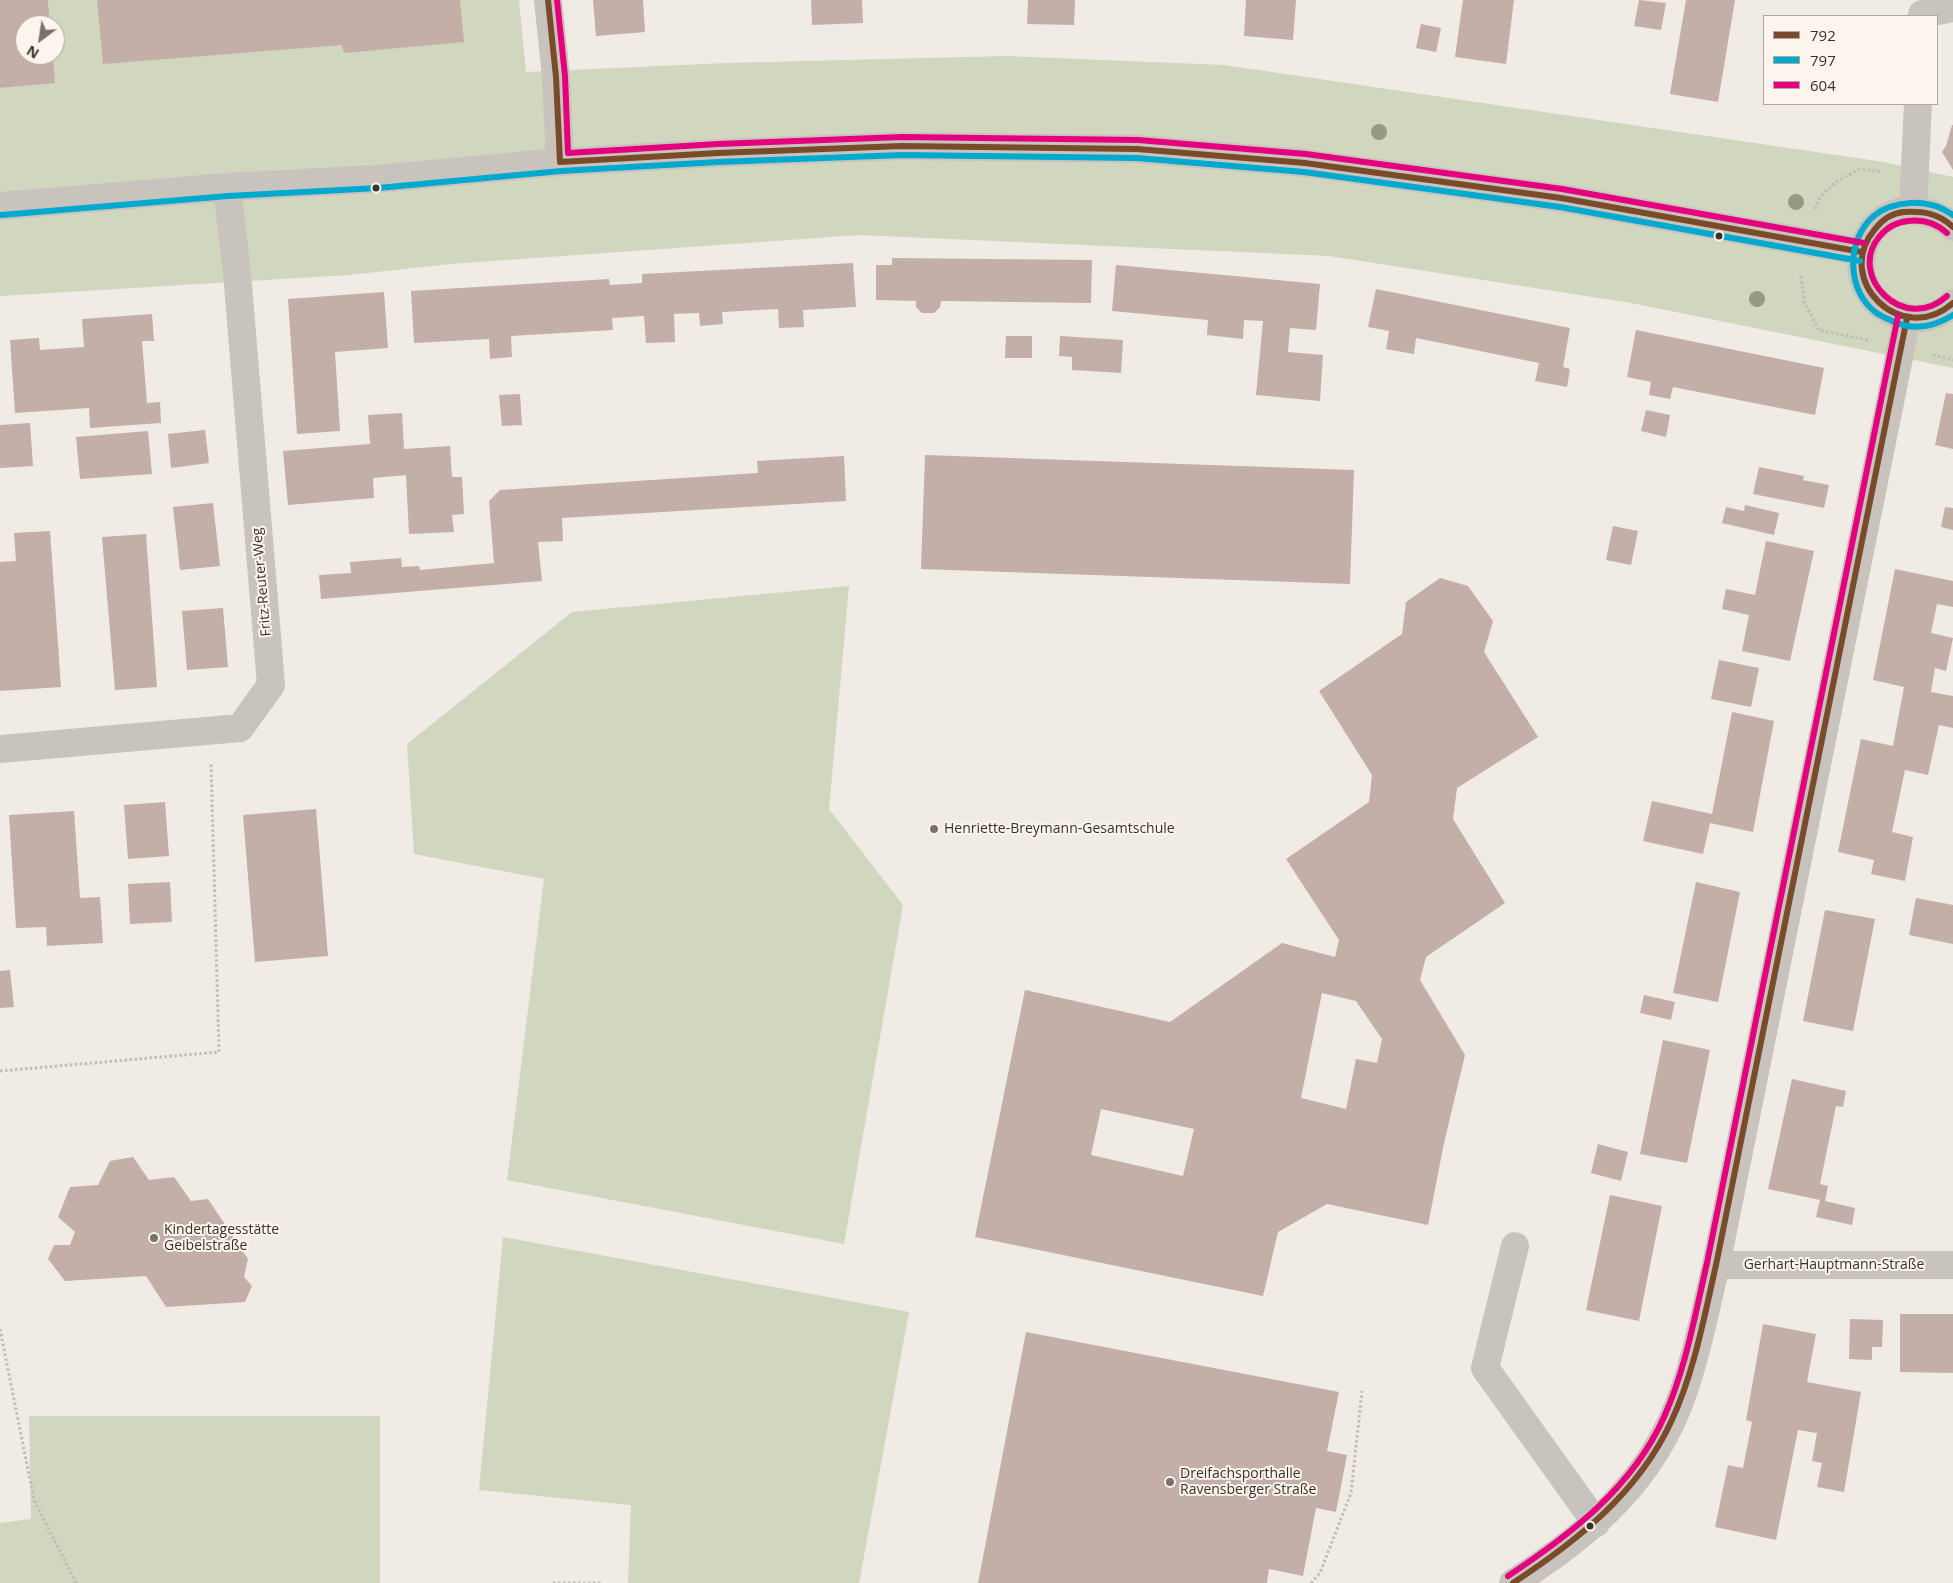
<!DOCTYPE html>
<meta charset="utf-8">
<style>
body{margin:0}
#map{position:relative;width:1953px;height:1583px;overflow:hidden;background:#f0ebe5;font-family:"Open Sans",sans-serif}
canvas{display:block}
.legend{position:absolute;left:1763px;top:15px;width:175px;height:90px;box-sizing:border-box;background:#fbf5ee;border:1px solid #aea6a0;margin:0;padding:6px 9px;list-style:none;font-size:15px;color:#3b302b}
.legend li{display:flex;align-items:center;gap:10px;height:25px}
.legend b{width:25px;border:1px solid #aea6a0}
.north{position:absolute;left:15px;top:15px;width:50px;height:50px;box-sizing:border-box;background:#fbf5ee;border:1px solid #aea6a0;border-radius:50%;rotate:211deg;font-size:14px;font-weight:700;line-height:20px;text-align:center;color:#3b302b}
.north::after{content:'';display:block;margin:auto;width:18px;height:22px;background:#7a716c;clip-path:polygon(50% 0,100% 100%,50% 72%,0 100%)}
</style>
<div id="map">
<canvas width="1953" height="1583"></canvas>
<ul class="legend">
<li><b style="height:6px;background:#7a4b2a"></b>792</li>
<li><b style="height:6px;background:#00a9ce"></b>797</li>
<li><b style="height:6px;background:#e5007d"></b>604</li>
</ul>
<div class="north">N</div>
</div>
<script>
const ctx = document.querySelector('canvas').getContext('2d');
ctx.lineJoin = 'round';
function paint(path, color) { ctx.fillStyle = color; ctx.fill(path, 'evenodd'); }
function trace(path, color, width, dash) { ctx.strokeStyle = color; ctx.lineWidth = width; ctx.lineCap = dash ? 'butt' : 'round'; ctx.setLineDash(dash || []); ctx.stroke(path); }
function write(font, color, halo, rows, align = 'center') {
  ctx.font = font + ' "Open Sans",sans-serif'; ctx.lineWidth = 4; ctx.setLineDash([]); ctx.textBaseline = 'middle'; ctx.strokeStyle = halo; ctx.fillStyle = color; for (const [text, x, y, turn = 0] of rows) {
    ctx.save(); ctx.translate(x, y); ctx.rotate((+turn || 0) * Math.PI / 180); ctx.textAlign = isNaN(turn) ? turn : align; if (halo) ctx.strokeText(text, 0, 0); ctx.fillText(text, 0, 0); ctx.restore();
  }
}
const green = new Path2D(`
 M48,0H519L526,72L727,63L1006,56L1224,65L1884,162L1953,177V368L1631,303L1329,256L860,235L450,264L349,275L0,296V88L55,82L53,55H55V25H50Z
 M849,586L829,809L903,905L844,1244L507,1180L544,879L414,854L407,744L572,612Z
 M503,1237L909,1312L859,1583H628L631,1505L479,1490Z
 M29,1416H380V1583H0V1523L31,1519Z`);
const building = new Path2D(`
 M0,0H48L50,25H25V55H53L55,83L0,88Z
 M97,0H460L464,42L344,53L342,45L103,64Z
 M593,0H643L645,32L596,36Z
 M811,0H862L863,23L812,25Z
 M1028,0H1075L1074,25L1027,24Z
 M1246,0H1296L1293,40L1244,36Z
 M1463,0H1514L1506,64L1455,57Z
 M1639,0L1666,3L1661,30L1634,26Z
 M1686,0H1735L1718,102L1670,94Z
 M1421,24L1441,28L1436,52L1416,48Z
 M1952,125H1953V170L1942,152L1946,146Z
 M892,258L1092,260L1091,303L941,301L940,307L934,313H922L916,307V301L876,300V265H892Z
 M853,263L856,307L803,310L804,327L779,328L778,309L722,312L723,324L700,326L699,313L674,314L675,342L646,343L644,316L612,318L613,330L511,336L512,357L490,359L489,339L414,343L411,291L609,279L610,285L642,283V274Z
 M1116,265L1320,284L1316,330L1290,328L1288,352L1323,355L1320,401L1256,395L1263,321L1244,320L1243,339L1207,335L1208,320L1112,311Z
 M1376,289L1570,328L1563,367L1570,369L1567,387L1535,381L1539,363L1416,338L1414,354L1386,349L1389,331L1368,327Z
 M384,292L388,348L335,352L340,431L297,434L288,299Z
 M152,314L154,341H142L147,403L160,402L161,423L90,428L89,408L15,413L10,340L39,338L40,350L84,347L82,319Z
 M1636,330L1824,368L1815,415L1673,387L1670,399L1649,395L1651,382L1627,377Z
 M1006,336H1032V358H1005Z
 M1060,336L1123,340L1121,373L1072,370V357L1059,356Z
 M1946,393L1953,394V449L1935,445Z
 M520,394L522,425L502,426L499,395Z
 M1646,410L1670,415L1666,437L1641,431Z
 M402,413L404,449L450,446L452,477H462L464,514L452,515L454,532L409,534L406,475L373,478L374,498L288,505L283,451L370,444L368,415Z
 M30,423L33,466L0,468V425Z
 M205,430L209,463L171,468L168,434Z
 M148,431L152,474L80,479L76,437Z
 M925,455L1354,470L1350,584L921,569Z
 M844,456L846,501L562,518L563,541L538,542L542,581L321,599L319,575L351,573L350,562L401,558L402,567L419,566L420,570L494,563L489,501L500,490L758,473L757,461Z
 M1759,467L1804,476L1803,480L1829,485L1824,508L1753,494Z
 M213,503L220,566L180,570L173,507Z
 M1745,505L1779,513L1774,535L1722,523L1726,507L1744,511Z
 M1945,507L1953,508V530L1941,527Z
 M1613,526L1638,531L1631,565L1606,560Z
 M50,531L61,687L0,691V562L16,561L14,533Z
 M146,534L157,687L115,690L102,537Z
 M1766,541L1814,551L1790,661L1742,651L1749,615L1722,609L1726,589L1755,595Z
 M1895,569L1953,581V607L1937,604L1931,633L1953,638L1946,671L1935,668L1931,692L1953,696V728L1939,725L1928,775L1905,770L1892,832L1913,837L1905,881L1871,874L1874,860L1838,852L1861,739L1893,746L1904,687L1873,680Z
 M1440,578L1468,586L1493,621L1484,652L1538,737L1457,788L1453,819L1505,903L1426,957L1420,980L1465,1055L1444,1143L1428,1225L1327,1204L1278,1232L1263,1296L975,1237L1025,990L1170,1022L1282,943L1335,957L1339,940L1286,859L1369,802L1372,775L1319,691L1402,634L1406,602ZM1322,993L1356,1001L1382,1039L1377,1063L1356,1059L1346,1109L1301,1098ZM1101,1109L1194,1129L1183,1176L1091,1155Z
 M223,608L228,667L187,670L182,611Z
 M1719,660L1759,668L1751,707L1711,699Z
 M1732,712L1774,721L1753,832L1710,823L1703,854L1643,841L1652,801L1712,814Z
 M165,802L169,856L128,859L124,805Z
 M316,809L328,956L255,962L243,815Z
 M74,811L80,898L100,897L103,943L47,946L46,927L16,928L9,815Z
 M170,882L172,922L130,924L128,884Z
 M1696,882L1740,892L1718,1002L1673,993Z
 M1916,898L1953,905V944L1909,935Z
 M1825,910L1875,919L1853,1031L1803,1021Z
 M10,970L14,1007L0,1008V971Z
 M1644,995L1675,1002L1671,1020L1640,1013Z
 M1663,1040L1710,1050L1687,1163L1640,1154Z
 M1792,1079L1846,1091L1843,1107L1836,1106L1820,1184L1828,1186L1825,1201L1855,1208L1852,1225L1816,1217L1820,1200L1768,1189Z
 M1598,1144L1628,1152L1621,1181L1591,1173Z
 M133,1157L149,1180L174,1177L191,1201L208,1199L248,1259L244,1277L252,1286L245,1302L166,1307L146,1276L65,1281L48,1259L54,1245H70L75,1232L58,1217L70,1187L98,1185L110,1161Z
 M1610,1195L1662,1206L1639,1321L1586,1310Z
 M1900,1314H1953V1373L1900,1372Z
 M1850,1319L1883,1320L1882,1347H1872V1360L1849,1359Z
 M1763,1324L1816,1334L1807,1382L1861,1392L1844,1492L1817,1487L1822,1463L1812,1461L1817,1433L1798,1430L1776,1540L1715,1527L1728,1465L1743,1468L1752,1422L1746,1420Z
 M1026,1332L1339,1392L1327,1451L1347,1455L1336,1512L1316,1508L1303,1576L1269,1569L1267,1583H978Z`);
const path = new Path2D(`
 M1815,209L1820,197L1837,181L1860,169L1882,172
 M1801,276L1805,304L1819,330L1868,340
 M1933,355L1953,360
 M0,1071L219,1052L211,763
 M0,1329L34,1500L76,1583
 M553,1583H601
 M1311,1583L1320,1573L1351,1493L1362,1391`);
const minor = new Path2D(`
 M548,0L556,77L560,162
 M1922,14L1953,8
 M0,206L227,187L377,179L560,162L718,153L902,146L1137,149L1305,163L1561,198L1862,252
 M1913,210L1918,104
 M1953,227C1943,217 1933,213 1919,211C1855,204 1836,298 1904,317C1921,322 1941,315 1953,303
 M0,749L240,728L271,685L237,273L227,187
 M1515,1246L1485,1368L1596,1523
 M1716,1265H1953
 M1513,1583C1590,1534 1654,1480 1684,1390C1698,1350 1706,1307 1716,1265L1907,318`);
const bus1 = new Path2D(`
 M548,0L556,77L560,162
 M560,162L718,153L902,146L1137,149L1305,163L1561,198L1862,252
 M1953,227C1938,213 1923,211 1904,212C1892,213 1882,220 1875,229C1832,280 1902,348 1953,303
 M1513,1583C1577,1541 1638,1493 1671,1422C1694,1373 1704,1318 1716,1265L1907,318`);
const bus2 = new Path2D(`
 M1,215L228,196L378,188L561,171L718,162L902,155L1137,158L1304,172L1560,207L1860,261
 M1953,215C1940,206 1926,202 1910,203C1897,204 1885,207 1875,215C1845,239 1846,293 1878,314C1883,317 1888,319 1892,321C1913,331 1934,327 1953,315`);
const bus3 = new Path2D(`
 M557,0L565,76L568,153L718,144L902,137L1138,140L1306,154L1562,189L1864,243
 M1947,233C1936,223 1924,219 1908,221C1896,222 1887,227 1879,237C1847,276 1904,335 1947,296
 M1508,1576C1570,1535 1633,1487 1664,1417C1686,1368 1695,1315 1707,1263L1898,316`);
const trees = [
 [1379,132],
 [1796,202],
 [1757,299]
];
const markers = [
 [376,188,4.5,"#3b302b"],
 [1719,236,4.5,"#3b302b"],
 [934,829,5,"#7a716c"],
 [154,1238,5,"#7a716c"],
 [1170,1482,5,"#7a716c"],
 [1590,1526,4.5,"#3b302b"]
];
const streetNames = [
 ["Fritz-Reuter-Weg",262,582,-95],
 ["Gerhart-Hauptmann-Straße",1834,1265]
];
const poiNames = [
 ["Henriette-Breymann-Gesamtschule",944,829],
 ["Kindertagesstätte",164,1230],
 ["Geibelstraße",164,1246],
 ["Dreifachsporthalle",1180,1474],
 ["Ravensberger Straße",1180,1490]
];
paint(green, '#d1d6bf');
paint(building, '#c3afa7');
trace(path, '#c2bbb6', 3, [2.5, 2.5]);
trace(minor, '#c9c3be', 28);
trace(bus1, '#7a4b2a', 6);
trace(bus2, '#00a9ce', 6);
trace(bus3, '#e5007d', 6);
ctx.fillStyle = '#959b80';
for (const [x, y] of trees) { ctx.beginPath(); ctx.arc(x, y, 8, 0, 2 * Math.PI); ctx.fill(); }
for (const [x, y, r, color] of markers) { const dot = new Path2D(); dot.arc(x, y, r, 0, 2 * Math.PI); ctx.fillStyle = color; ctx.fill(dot); trace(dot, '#fbf5ee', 2); }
write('14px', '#3b302b', '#fbf5ee', streetNames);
write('14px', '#3b302b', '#fbf5ee', poiNames, 'left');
</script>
